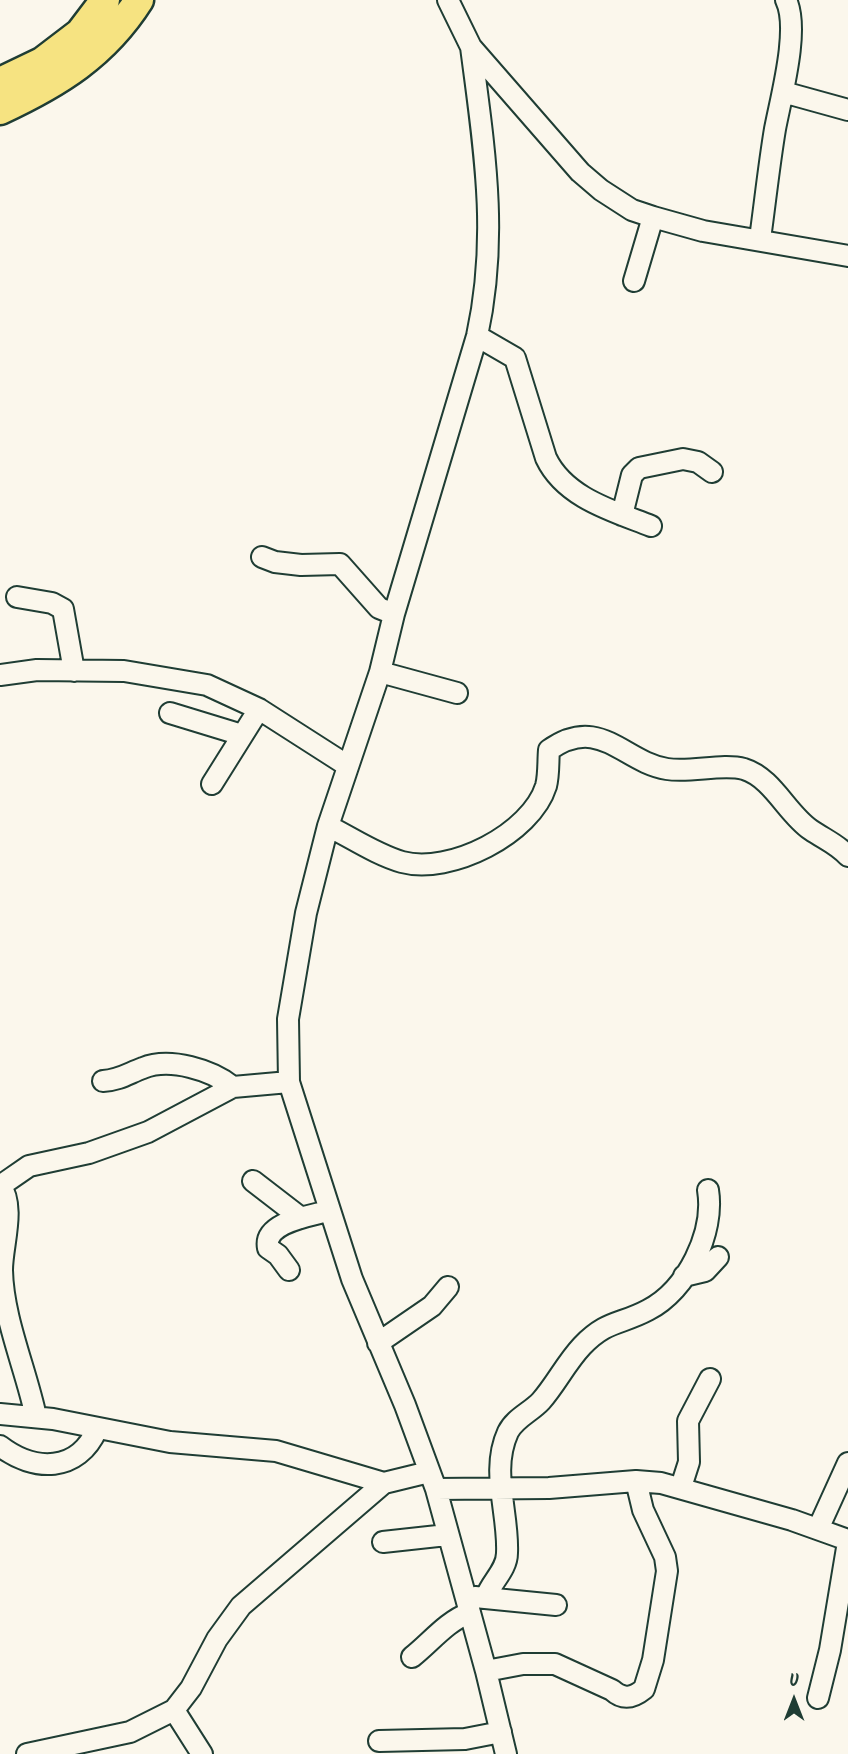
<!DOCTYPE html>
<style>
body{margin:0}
#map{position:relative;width:848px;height:1754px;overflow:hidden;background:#fbf7ec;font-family:Kalam,sans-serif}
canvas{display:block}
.north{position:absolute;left:764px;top:1670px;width:60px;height:60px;-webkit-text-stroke:4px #fbf7ec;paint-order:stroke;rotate:0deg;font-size:16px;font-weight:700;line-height:24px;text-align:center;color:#1f3d34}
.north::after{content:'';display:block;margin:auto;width:21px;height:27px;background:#1f3d34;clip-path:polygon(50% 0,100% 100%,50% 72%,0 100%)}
</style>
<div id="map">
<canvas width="848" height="1754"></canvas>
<div class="north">U</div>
</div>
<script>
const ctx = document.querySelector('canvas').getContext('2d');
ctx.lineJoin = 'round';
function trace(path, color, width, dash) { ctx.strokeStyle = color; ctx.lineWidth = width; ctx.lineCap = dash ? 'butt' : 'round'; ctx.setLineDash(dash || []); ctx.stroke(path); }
const minor = new Path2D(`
 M448,0L471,47L580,172L601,190L632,210L653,217L703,231L848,256
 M471,47C484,147 499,236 477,336L394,614L380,672L328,826L306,913L288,1019L289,1082L352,1279L405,1405L436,1489L486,1671L506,1754
 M783,92L848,110
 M760,239C765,203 769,165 775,129C781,97 800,29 786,0
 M634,281L653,217
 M477,336L515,358L546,458C565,498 613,511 651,526
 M622,515L632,475L639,468L683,459L698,462L712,472
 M262,557L275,562L301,565L340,564L379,608L394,614
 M17,597L52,603L63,609L74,671
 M380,672L457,693
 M0,675L37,670L124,671L207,685L259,709L348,766
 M170,713L242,735
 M212,784L259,709
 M328,826C352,838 377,855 402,862C450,875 531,834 546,786C549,775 548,761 549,750C600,714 623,762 667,769C691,773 722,763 744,769C773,778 787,814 811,830C824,839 837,844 848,856
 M103,1081C120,1080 129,1073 143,1068C170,1057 212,1070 233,1087
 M253,1181L301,1218
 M0,1185C16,1207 2,1245 2,1270C3,1319 26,1369 36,1417
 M0,1186L29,1166L89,1153L148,1132L233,1087L289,1082
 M289,1270L278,1255L268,1248C263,1222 311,1216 328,1211
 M684,1276L705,1271L718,1257
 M378,1343L432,1306L448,1287
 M0,1414L53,1419L170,1442L276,1451L384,1483
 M0,1446C34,1472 78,1473 97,1429
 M681,1487L689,1462L688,1421L710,1379
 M436,1489L549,1488L636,1481L661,1483L792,1520L848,1540
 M818,1529L848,1463
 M383,1542L447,1535
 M475,1597L556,1605
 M486,1597C491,1582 507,1570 507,1553C509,1513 490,1471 508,1432C515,1418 531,1412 541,1401C556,1384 566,1363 582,1346C607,1320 620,1325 648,1310C687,1290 715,1233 708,1190
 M412,1657C431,1642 446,1622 469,1613
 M486,1671L523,1664H555L612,1690C623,1700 633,1698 644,1689L653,1660L667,1571L665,1557L643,1510L636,1481
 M818,1698L830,1650L848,1542
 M174,1710L202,1754
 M379,1741L465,1739L501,1732
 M27,1754L130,1732L174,1710L191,1688L217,1639L241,1606L384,1483L429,1472`);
const highway = new Path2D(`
 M0,82L42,62L80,33L105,0
 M0,110C58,83 104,55 139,0`);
trace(minor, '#1f3d34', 24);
trace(highway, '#1f3d34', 33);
trace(minor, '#fbf7ec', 20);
trace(highway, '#f6e381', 28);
</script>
